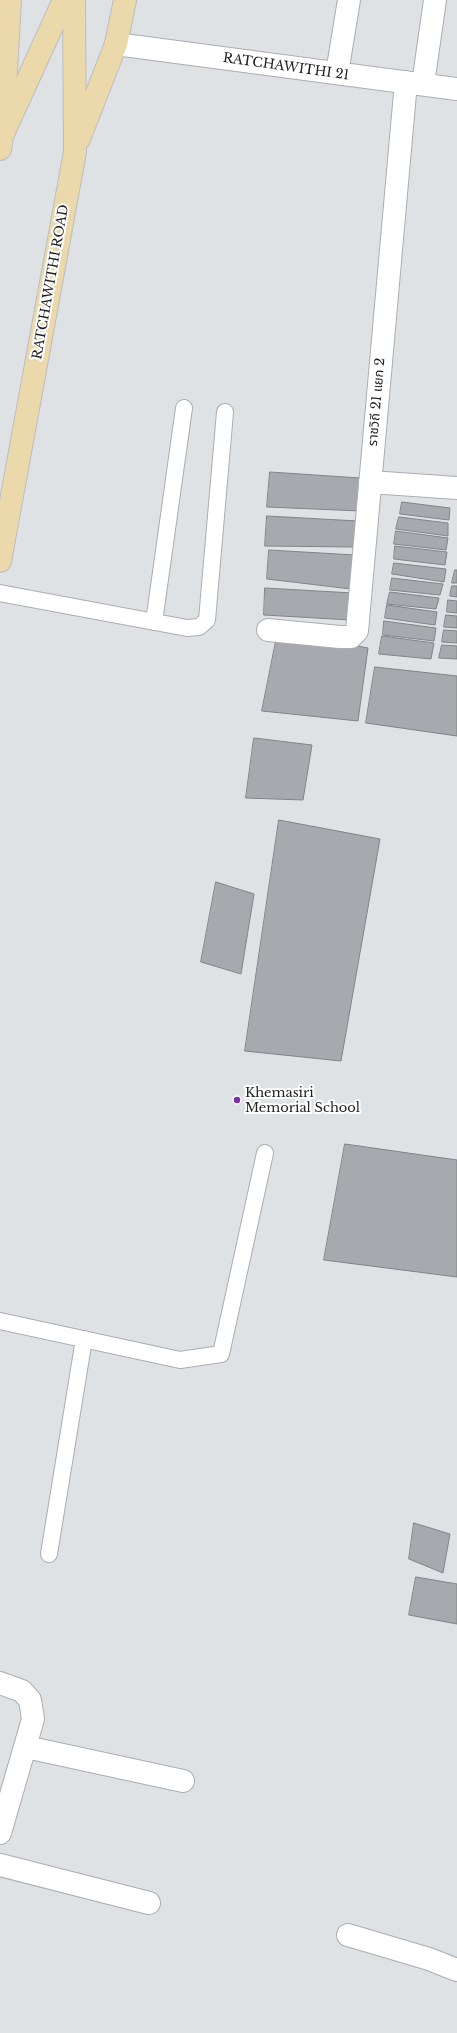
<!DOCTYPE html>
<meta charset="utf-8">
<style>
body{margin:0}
canvas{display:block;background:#dee2e5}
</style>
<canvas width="457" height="2033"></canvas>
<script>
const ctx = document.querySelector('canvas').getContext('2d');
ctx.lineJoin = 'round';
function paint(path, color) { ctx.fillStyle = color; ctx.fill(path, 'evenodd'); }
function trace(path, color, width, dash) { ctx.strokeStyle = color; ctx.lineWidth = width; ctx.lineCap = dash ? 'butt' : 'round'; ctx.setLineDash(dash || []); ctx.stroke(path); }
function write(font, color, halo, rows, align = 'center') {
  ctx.font = font + ' "Libre Baskerville","Noto Sans Thai",serif'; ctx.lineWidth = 4; ctx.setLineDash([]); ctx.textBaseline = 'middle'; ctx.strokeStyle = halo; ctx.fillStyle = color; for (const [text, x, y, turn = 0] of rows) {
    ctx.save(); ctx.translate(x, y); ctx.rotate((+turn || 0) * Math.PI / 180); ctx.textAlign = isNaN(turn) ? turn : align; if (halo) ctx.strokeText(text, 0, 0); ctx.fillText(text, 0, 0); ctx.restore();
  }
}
const building = new Path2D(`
 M270,472L360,478V511L267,507Z
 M402,502L450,508L449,520L400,514Z
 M267,516L358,521L353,547L265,546Z
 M399,517L448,523V536L396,529Z
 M396,531L448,538L446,550L394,544Z
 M395,546L447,552L445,565L394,559Z
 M269,550L355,555L351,589L267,579Z
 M394,563L446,569L444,582L392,574Z
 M455,570H457V583H452Z
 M392,578L443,584L440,595L390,590Z
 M452,586H457V597L450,596Z
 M265,588L353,593L350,620L264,615Z
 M390,592L439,598L436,609L387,604Z
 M448,600L457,601V613L447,612Z
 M387,605L437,612L435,625L385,618Z
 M446,615L457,616V628L444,627Z
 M384,621L436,628L434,641L383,635Z
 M444,630L457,631V643L442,642Z
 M278,631L368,648L358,721L262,711Z
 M382,636L434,643L431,659L379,654Z
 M442,645L457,646V659L439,658Z
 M375,667L457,676V736L366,723Z
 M254,738L312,745L303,800L246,798Z
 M279,820L380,839L341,1061L245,1051Z
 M216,882L254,894L241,974L201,962Z
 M345,1144L457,1160V1277L324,1260Z
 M414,1523L450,1534L443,1573L409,1559Z
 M416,1577L457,1584V1624L409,1615Z`);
const service = new Path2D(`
 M0,593L187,628L199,627L207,620L225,412
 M154,622L184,408
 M0,1321L180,1360L221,1354L265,1153
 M49,1554L84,1339`);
const minor = new Path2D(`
 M116,44L457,89
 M337,73L349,0
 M423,84L435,0
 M370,482L457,488
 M268,630L340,637H351L357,631L406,82
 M0,1683L22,1691L30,1700L33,1719L0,1833
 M26,1747L183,1781
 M0,1865L149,1903
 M348,1935L429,1959L457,1970`);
const primary = new Path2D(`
 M3,123L10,0
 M79,139L116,44L125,0
 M0,149L2,136L64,0
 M0,561L75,152L74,0`);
const markers = [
 [237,1100,4,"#7d31a2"]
];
const streetNames = [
 ["RATCHAWITHI 21",286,67,8],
 ["RATCHAWITHI ROAD",51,282,-80],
 ["ราชวิถี 21 แยก 2",377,402,-85]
];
const poiNames = [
 ["Khemasiri",245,1093],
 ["Memorial School",245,1108]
];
paint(building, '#a6a9ad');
trace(building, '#818487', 1);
trace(service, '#aaadb1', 18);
trace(minor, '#aaadb1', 24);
trace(primary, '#bcbdbd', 24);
trace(service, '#fff', 16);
trace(minor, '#fff', 22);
trace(primary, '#ebd9ac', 22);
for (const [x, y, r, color] of markers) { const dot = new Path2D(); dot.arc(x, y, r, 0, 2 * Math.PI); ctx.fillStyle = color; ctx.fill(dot); trace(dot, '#fff', 1.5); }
write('13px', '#212223', '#fff', streetNames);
write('13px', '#212223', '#fff', poiNames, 'left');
</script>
